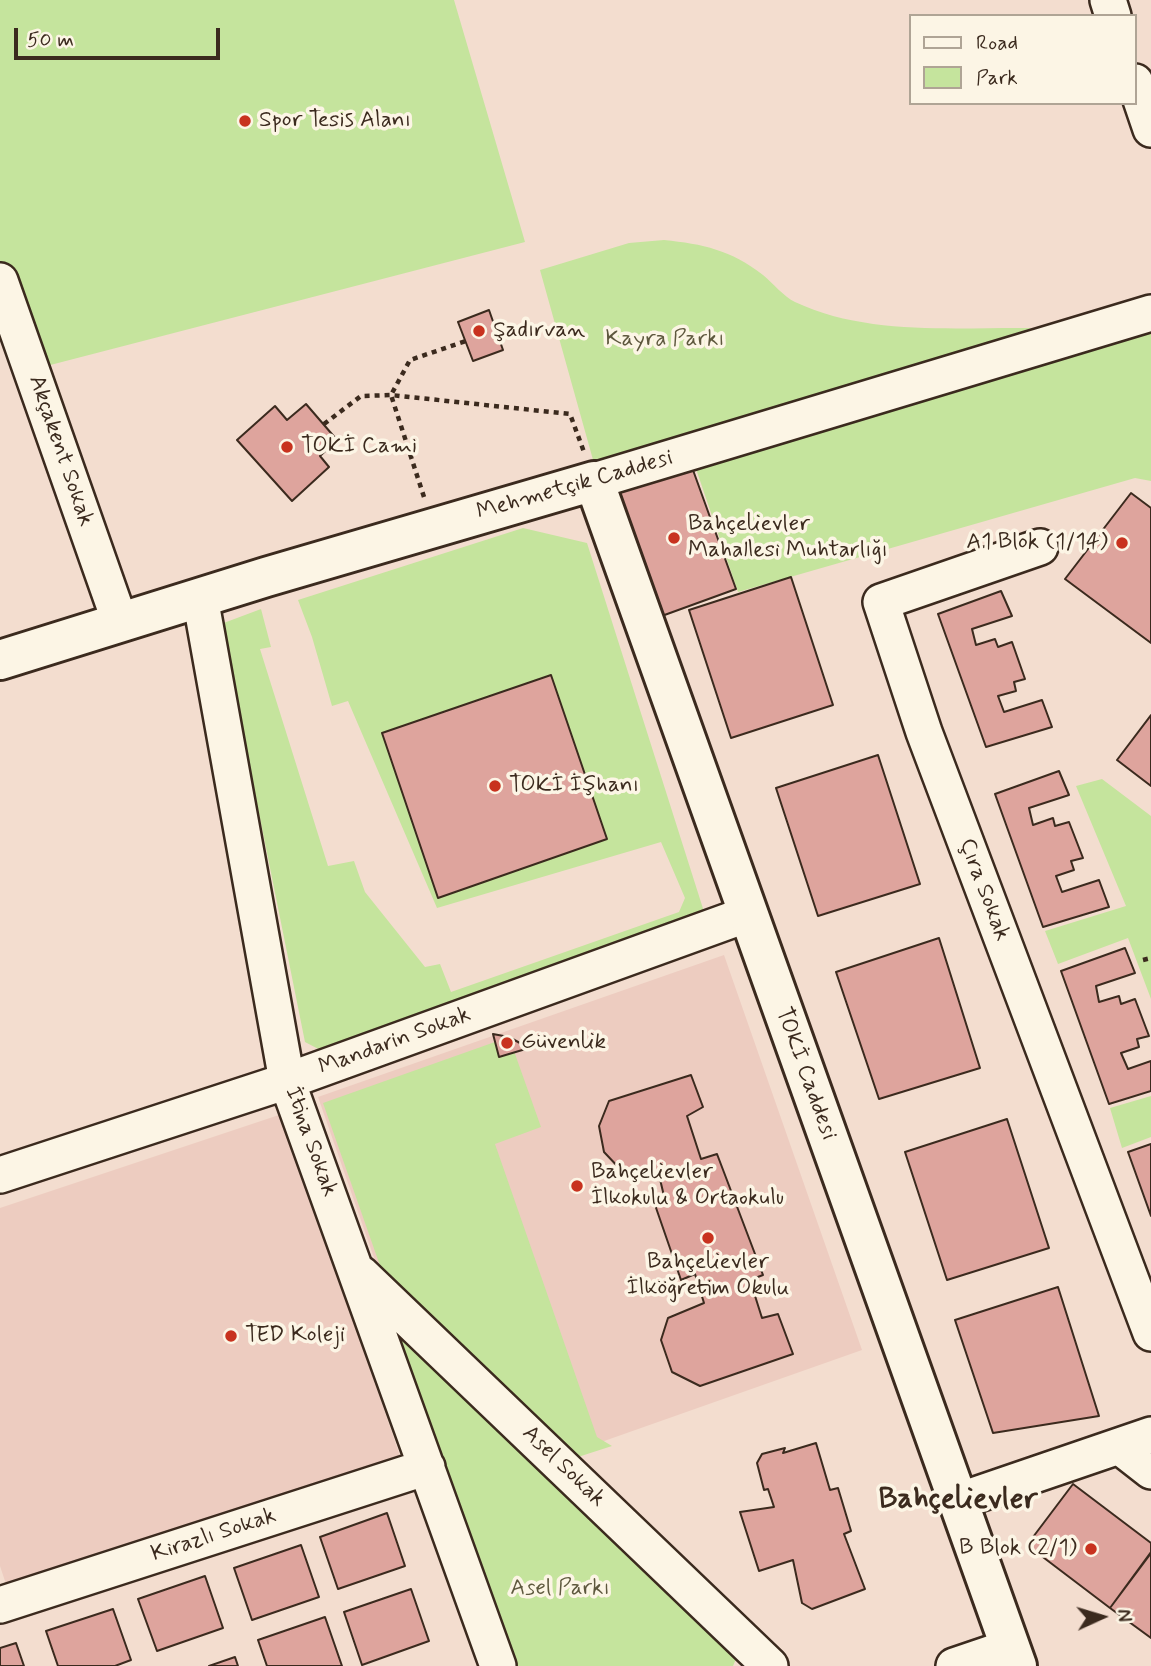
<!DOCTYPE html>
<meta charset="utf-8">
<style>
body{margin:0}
#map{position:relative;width:1151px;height:1666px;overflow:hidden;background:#f3ddcf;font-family:Mynerve,sans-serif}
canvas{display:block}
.legend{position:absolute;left:909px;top:14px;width:228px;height:91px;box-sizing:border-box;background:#fcf5e5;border:2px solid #afa495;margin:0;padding:9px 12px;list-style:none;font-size:21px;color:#3b2a1e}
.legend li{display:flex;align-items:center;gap:14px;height:35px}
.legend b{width:35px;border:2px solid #afa495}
.north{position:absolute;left:1067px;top:1582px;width:70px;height:70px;-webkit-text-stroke:5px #fcf5e5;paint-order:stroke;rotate:86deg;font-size:19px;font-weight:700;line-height:28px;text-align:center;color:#3b2a1e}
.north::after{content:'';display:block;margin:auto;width:24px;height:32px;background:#3b2a1e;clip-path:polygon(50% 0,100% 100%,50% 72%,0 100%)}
.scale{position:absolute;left:14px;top:28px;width:206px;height:32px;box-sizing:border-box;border:4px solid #3b2a1e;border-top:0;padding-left:9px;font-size:21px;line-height:24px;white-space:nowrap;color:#3b2a1e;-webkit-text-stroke:5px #fcf5e5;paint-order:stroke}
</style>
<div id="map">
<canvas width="1151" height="1666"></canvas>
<ul class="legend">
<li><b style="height:9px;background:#fcf5e5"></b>Road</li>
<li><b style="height:19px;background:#c5e49d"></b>Park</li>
</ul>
<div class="north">N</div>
<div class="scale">50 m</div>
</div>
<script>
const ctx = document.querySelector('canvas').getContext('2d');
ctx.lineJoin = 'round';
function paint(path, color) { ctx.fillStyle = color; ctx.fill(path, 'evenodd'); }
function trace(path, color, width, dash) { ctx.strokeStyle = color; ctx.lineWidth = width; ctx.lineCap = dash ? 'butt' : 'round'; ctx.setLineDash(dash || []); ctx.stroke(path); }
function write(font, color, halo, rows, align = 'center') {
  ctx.font = font + ' Mynerve,sans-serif'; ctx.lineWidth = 7; ctx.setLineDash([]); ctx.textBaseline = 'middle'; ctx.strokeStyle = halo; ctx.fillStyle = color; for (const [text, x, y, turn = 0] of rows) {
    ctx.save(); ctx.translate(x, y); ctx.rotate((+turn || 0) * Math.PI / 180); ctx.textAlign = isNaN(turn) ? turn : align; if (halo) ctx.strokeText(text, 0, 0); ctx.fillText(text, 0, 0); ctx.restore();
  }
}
const built = new Path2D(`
 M724,955L862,1350L573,1452L380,1275L318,1097Z
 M282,1114L400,1456L6,1584L0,1566V1208Z`);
const green = new Path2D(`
 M0,0H454L525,242L31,370L0,281Z
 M664,240C703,244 731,250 763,275C773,283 784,297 795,302C867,336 955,327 1032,328L595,467L540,270L629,243Z
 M1151,329V481L1135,478L738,592L694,463Z
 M523,528L587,543L706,918L326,1053L305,1042L221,624L261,609L271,647L260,649L328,866L354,861L365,892L425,967L440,964L451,992L679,912L685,898L661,842L437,908L348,701L332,706L312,637L298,600Z
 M1102,779L1151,816V999L1128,938L1058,964L1045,931L1126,906L1076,786Z
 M509,1037L541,1127L495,1144L597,1437L612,1446L578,1457L385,1280L323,1103Z
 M1151,1096V1137L1122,1148L1110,1108Z
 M382,1319L739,1652L733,1666H506Z`);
const building = new Path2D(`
 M489,310L503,350L473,361L458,322Z
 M306,404L337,440L320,456L329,467L292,501L237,440L275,406L287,420Z
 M689,459L736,589L659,617L612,487Z
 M1131,493L1151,508V643L1065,579Z
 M791,577L833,705L731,738L689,610Z
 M1001,591L1012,616L972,629L976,645L995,639L998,647L1012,642L1025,679L1014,682L1016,691L998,696L1004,712L1042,700L1052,727L986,747L938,614Z
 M551,675L607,839L438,898L382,733Z
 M1151,715V786L1117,760Z
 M878,755L920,884L818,916L776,788Z
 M1059,771L1069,795L1029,808L1033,825L1053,818L1055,826L1069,822L1083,858L1071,861L1074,870L1056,876L1062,892L1099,880L1109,907L1043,927L995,794Z
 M939,938L980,1068L879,1099L836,972Z
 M1125,948L1135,973L1096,986L1099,1002L1119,996L1121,1004L1135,999L1149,1036L1137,1039L1139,1047L1121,1053L1128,1069L1151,1061V1091L1109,1104L1061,971Z
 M493,1034L509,1037L529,1048L499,1057Z
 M691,1075L703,1107L687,1116L701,1159L717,1154L763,1275L750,1280L762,1318L778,1314L793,1354L700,1386L672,1372L661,1340L668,1318L704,1303L695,1274L681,1280L654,1202L664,1196L659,1175L622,1171L604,1152L599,1126L609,1101Z
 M1007,1119L1049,1248L947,1280L905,1152Z
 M1151,1144V1216L1128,1152Z
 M1058,1287L1099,1416L993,1433L955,1320Z
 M816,1443L830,1490L838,1488L851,1531L844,1534L865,1589L812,1609L802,1603L793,1560L759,1571L740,1512L774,1507L768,1489L764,1490L757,1463L762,1454L785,1448L783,1453Z
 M1073,1484L1151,1543V1552L1110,1608L1027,1545Z
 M387,1513L405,1566L338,1589L320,1537Z
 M301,1545L319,1597L252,1620L234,1568Z
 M1151,1553V1638L1110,1608Z
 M205,1576L223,1628L157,1651L138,1599Z
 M411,1589L429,1641L362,1665L344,1612Z
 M113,1609L131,1660L115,1666H58L46,1631Z
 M325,1617L342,1666H267L258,1640Z
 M16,1643L24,1666H0V1648Z
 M235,1657L238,1666H209Z`);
const path = new Path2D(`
 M324,424L361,396L391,395L570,414L584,452
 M424,497L391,395L410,360L466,341
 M1143,960L1151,958`);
const minor = new Path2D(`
 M1108,0L1113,16
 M1135,82L1151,129
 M0,281L120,622
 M594,481L1151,313
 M1040,547L881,602L924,732L1151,1333
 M200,597L287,1081L498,1666
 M0,1175L287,1081L748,914
 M361,1274L770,1666
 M1119,1446L1151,1471
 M958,1501L1151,1435
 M0,1605L427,1467
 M954,1666L1010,1647`);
const major = new Path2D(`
 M0,660L266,577L594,481L1017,1666`);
const markers = [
 [245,121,7,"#c8321e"],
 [479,331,7,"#c8321e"],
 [287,447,7,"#c8321e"],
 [674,538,7,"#c8321e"],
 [1122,543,7,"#c8321e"],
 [495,786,7,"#c8321e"],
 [507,1043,7,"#c8321e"],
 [577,1186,7,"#c8321e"],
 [708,1238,7,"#c8321e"],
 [231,1336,7,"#c8321e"],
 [1091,1549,7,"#c8321e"]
];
const poiNames = [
 ["Spor Tesis Alanı",259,121],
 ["Şadırvan",493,331],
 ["TOKİ Cami",301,447],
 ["Bahçelievler",688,525],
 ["Mahallesi Muhtarlığı",688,551],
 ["A1 Blok (1/14)",1108,543,"right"],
 ["TOKİ İşhanı",509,786],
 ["Güvenlik",521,1043],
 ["Bahçelievler",591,1173],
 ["İlkokulu & Ortaokulu",591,1199],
 ["Bahçelievler",708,1263,"center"],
 ["İlköğretim Okulu",708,1289,"center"],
 ["TED Koleji",245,1336],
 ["B Blok (2/1)",1077,1549,"right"]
];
const parkNames = [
 ["Kayra Parkı",665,340],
 ["Asel Parkı",560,1589]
];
const streetNames = [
 ["Akçakent Sokak",60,451,71],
 ["Mehmetçik Caddesi",575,486,-16],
 ["Çıra Sokak",983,890,69],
 ["Mandarin Sokak",395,1042,-20],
 ["TOKİ Caddesi",805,1074,70],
 ["İtina Sokak",310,1142,70],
 ["Asel Sokak",563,1467,44],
 ["Kirazlı Sokak",214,1536,-18]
];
const districtNames = [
 ["Bahçelievler",958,1501]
];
paint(built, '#edccc0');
paint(green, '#c5e49d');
paint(building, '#dea49d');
trace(building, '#3b2a1e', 2);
trace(minor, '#3b2a1e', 40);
trace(major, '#3b2a1e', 44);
trace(path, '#3b2a1e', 4.5, [5, 5]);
trace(minor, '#fcf5e5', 35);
trace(major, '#fcf5e5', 38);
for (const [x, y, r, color] of markers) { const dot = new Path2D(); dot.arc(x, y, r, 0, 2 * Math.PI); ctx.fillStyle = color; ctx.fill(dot); trace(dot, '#fcf5e5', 2.5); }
write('23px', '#3b2a1e', '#fcf5e5', poiNames, 'left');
write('23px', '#5e583e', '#fcf5e5', parkNames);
write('23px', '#3b2a1e', '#fcf5e5', streetNames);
write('bold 30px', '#3b2a1e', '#fcf5e5', districtNames);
</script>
